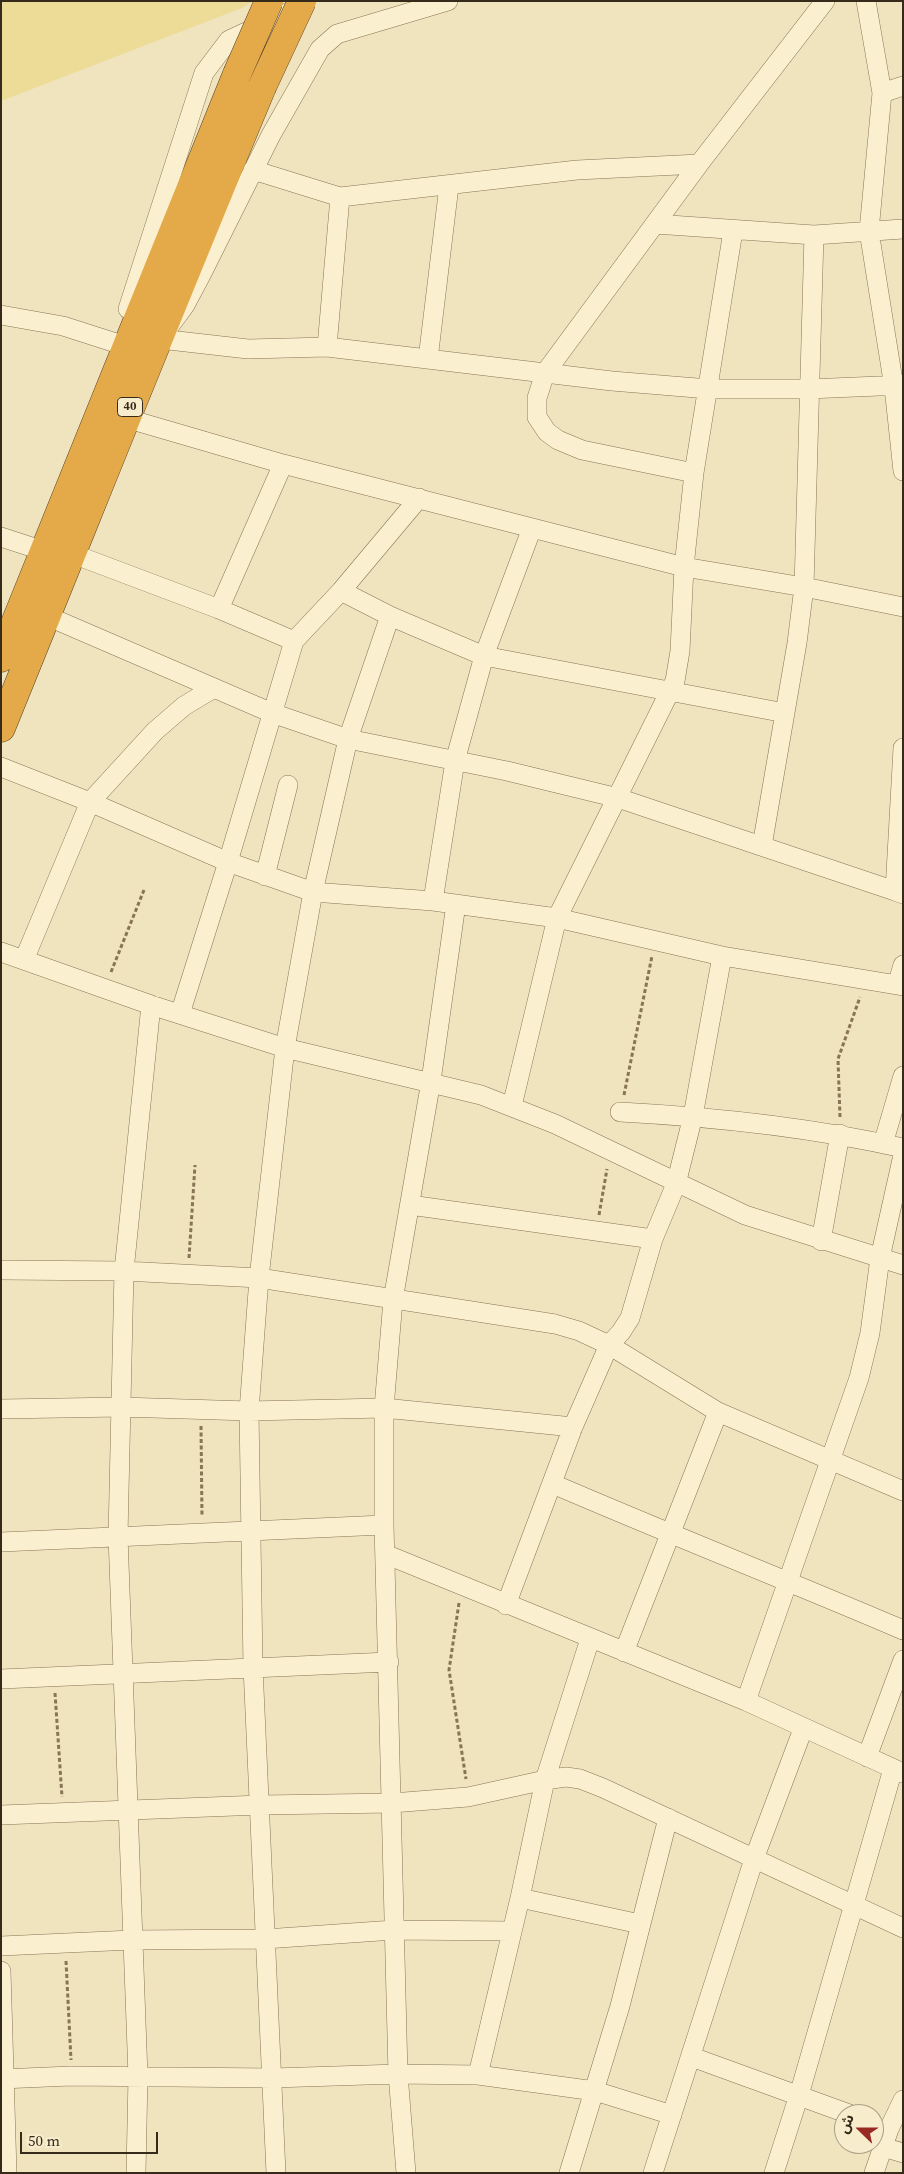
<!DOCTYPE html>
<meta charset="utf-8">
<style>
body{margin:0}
#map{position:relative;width:904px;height:2174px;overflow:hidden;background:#efe4bd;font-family:"Source Serif 4","Noto Sans Arabic",serif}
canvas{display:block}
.frame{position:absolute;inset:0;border:2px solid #362a1b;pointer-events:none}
.north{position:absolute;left:834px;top:2104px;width:50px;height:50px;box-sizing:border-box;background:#f7edcd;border:1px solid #aa9f86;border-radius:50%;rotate:292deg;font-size:14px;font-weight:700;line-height:20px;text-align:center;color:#362a1b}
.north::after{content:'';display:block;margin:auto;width:18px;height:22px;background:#992a23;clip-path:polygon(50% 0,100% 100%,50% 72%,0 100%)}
.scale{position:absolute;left:20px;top:2132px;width:138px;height:22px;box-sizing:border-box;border:2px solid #362a1b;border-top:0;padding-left:6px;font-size:15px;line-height:18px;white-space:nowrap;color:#362a1b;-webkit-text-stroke:4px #f7edcd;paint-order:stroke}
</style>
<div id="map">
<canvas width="904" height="2174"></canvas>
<div class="frame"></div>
<div class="north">ش</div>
<div class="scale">50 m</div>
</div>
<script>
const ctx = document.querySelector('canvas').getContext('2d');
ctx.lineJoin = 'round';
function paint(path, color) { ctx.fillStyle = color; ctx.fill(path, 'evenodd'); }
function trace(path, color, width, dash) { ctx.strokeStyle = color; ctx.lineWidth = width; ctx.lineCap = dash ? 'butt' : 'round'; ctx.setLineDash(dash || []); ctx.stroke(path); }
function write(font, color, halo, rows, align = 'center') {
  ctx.font = font + ' "Source Serif 4",serif'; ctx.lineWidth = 5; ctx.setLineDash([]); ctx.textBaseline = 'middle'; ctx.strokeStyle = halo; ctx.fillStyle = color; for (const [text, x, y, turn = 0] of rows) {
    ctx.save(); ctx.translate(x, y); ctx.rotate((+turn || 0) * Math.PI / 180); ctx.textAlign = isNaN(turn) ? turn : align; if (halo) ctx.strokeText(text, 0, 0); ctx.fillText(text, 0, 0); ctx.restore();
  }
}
const sand = new Path2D(`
 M1,1H254L242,8L1,101Z`);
const path = new Path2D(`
 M111,972L144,890
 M624,1095L652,956
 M840,1117L838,1059L860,997
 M599,1215L607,1169
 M189,1258L195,1165
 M201,1426L202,1517
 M459,1603L449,1670L466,1779
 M55,1693L62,1797
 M66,1961L71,2060`);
const minor = new Path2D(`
 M448,1L337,34L320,49L271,135L201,275L185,305L160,339L248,349L327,347L612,381L709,389H808L903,385
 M866,1L882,93L869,231L894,387L903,471
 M882,93L903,86
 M253,170L340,197L577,170L699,164
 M655,224L814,235L903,229
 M128,309L204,73L229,40L302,6
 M1,315L63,326L116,343
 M327,347L340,197
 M428,359L449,186
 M125,418L283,464L684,567L804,587L903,607
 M694,473L582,450L558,440L547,432L537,417V398L545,373L699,164L825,1
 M1,537L44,551
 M73,554L219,609L294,641
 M341,591L390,616L484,656L785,713
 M219,609L283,464
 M47,616L272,713L348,739L507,771L618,798L895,891
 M903,748L895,891L903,894
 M1,767L90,802L228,862L313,892L433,901L557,918L722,956L903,986
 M762,846L797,643L804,587L814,235
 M265,876L288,785
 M433,901L455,761L484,656L532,528
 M1,952L151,1005L285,1048L481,1095L555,1124L745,1215L903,1265
 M24,960L90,802L155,731L184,706L214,688
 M897,985L903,965
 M180,1014L228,862L294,641L341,591L419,498
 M512,1106L557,918L675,681L680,651L684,567L694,473L733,231
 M620,1112C715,1117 810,1127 903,1148
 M883,1144L903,1076
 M410,1205L653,1239
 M821,1241L840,1134
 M1,1270L124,1271L259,1278L555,1324L579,1331L609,1345L718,1412L903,1491
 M1,1409L121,1407L249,1411L384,1408L573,1427
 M553,1484C669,1534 786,1580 903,1630
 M1,1542L384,1525
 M385,1554L746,1701L903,1773
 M506,1605L573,1427L609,1345L621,1332L630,1318L653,1239L676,1184L693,1116L722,956
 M624,1652L718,1412
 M1,1679L389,1662
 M746,1701L859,1378L870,1333L880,1258L903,1155
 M867,1757L903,1660
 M1,1815L261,1805L392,1803L468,1797L545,1780L566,1777L580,1779L603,1788L903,1928
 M520,1898L640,1924
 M1,1946L132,1940L265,1939L394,1930L511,1931
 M1,1971L7,2173
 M692,2057L849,2114
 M478,2075L520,1898L545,1780L590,1639
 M1,2079L71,2076L273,2078L398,2074L478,2075L595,2091L672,2115
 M883,2147L903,2153
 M136,2173L138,2076L118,1536L124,1271L151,1005
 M276,2173L253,1667L249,1411L259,1278L285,1048L313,892L348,739L390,616
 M406,2173L398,2074L384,1525V1408L393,1300L431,1081L456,904
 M569,2173L620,2006L668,1818
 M653,2173L754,1859L803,1729
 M774,2173L799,2095L893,1769
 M874,2173L889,2129L903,2100`);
const highway = new Path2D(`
 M1,658L237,74
 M1,728C88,514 173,300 262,87`);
const highwayBridge = new Path2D(`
 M237,74L269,1
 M262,87L302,1`);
const shields = [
 [130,407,25]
];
const shieldNames = [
 ["40",130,407]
];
paint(sand, '#eddc98');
trace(minor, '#887456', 20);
trace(highway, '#55412a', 29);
trace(path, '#887456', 3, [4, 2.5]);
trace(minor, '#faf0d0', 19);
trace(highway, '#e4a949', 28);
trace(highwayBridge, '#55412a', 29, []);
trace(highwayBridge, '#e4a949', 28);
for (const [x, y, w] of shields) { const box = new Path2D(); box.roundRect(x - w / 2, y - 9.5, w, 19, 4); ctx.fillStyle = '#f7edcd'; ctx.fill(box); trace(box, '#362a1b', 1); }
write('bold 12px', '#362a1b', null, shieldNames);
</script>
